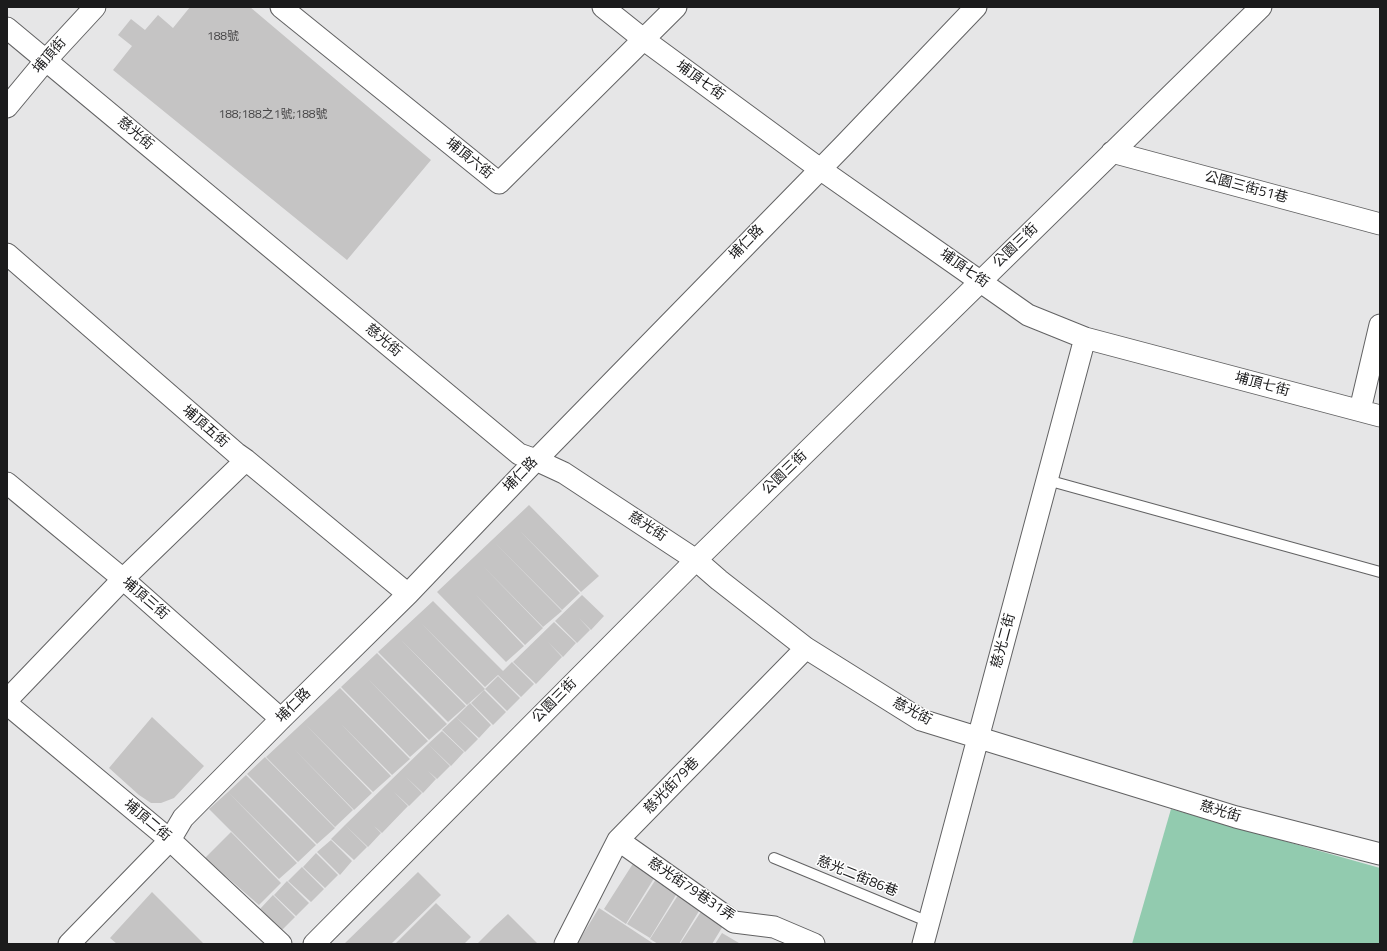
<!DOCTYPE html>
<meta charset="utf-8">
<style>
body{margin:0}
#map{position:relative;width:1387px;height:951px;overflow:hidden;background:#e6e6e7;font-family:"Titillium Web",sans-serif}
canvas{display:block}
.frame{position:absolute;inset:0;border:8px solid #1b1b1c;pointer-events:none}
</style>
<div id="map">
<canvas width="1387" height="951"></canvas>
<div class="frame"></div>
</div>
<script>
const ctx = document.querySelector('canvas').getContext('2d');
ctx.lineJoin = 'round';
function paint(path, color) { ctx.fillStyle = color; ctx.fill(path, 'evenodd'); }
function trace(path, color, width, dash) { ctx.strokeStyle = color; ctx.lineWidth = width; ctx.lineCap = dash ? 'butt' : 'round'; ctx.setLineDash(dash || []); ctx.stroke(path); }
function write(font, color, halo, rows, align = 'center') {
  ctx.font = font + ' "Titillium Web","Noto Sans TC",sans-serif'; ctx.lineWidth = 3; ctx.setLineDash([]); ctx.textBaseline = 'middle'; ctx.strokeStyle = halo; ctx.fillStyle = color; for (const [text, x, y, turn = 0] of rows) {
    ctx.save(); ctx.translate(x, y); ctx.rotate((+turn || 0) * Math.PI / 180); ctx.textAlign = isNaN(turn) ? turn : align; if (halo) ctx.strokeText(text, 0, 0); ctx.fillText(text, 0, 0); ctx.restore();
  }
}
const green = new Path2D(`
 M1171,809L1380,868V944H1132Z`);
const building = new Path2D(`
 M190,7H250L431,160L347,260L113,70L132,46L118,35L131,19L145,30L158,15L173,28Z
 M529,505L599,576L581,592L520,531L580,593L562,610L495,543L562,611L543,627L482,565L543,628L525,645L475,594L524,646L506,662L437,592Z
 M582,595L604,616L591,630L579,618L590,630L577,643L555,621Z
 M433,601L503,671L512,662L534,684L521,697L498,675L485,687L421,623L485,689L467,705L401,640L466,706L448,722L378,652Z
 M554,622L576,643L563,657L548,642L562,657L536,684L513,662Z
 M377,653L447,724L429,740L368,679L428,741L410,757L341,687Z
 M498,676L520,698L507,711L485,689Z
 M340,688L410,759L392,775L341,724L391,776L373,792L306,725L372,793L354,810L293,748L353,810L335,827L266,757Z
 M484,690L506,712L493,725L471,703Z
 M470,703L491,725L479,738L456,717Z
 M152,717L204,766L174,798L161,803H151L139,795L109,768Z
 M456,717L478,739L465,752L442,730Z
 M442,731L464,752L451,766L428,744Z
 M428,744L450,766L437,779L428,771L436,779L423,793L406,777L422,793L409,806L394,792L408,806L382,833L374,826L381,833L368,847L345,825Z
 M265,757L335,828L317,844L247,774Z
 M246,775L316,845L298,862L228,792Z
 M228,792L297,863L279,879L209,809Z
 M345,825L367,847L354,860L331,839Z
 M231,832L281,883L259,905L205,858Z
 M331,840L352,861L340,875L317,852Z
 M316,853L338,875L325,888L303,867Z
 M634,862L656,875L626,924L604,909Z
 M302,867L324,889L311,902L288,881Z
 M418,872L441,895L391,944H344Z
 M658,876L679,890L650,938L627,924Z
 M287,881L309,903L296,916L274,895Z
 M152,892L204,944H117L110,938Z
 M680,892L702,906L679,944H658L650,939Z
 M273,895L295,917L282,930L260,909Z
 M436,903L471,937L464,944H395Z
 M704,907L726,921L712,944H680Z
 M599,908L616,919L654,944H577Z
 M508,914L538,944H477L495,926Z
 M722,933L739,943L740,944H715Z`);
const lane = new Path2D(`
 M1047,480L1380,572
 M774,858L929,922`);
const street = new Path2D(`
 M281,7L499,183L676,7
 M603,7L643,39L820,169L1028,315L1085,338L1380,416
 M7,28L519,454L536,460L564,473L696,560L719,580L806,648L921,720L1236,817L1380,854
 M7,107L46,60L95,7
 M1112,152L1380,224
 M7,254L236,453L246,460L408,594
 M1360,410L1380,325
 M7,483L123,579L281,719
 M7,700L123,579L246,460
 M7,704L170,840L281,944
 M618,840L734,922L774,927L814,944
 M69,944L170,840L183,818L281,719L408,594L536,460L844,145L976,7
 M314,944L696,560L1261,7
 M565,944L618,840L806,648
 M923,944L1085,338`);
const numberNames = [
 ["188號",223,37],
 ["188;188之1號;188號",273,115]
];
const streetNames = [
 ["埔頂街",50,56,-49],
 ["埔頂七街",700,81,36],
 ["慈光街",135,134,40],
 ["埔頂六街",469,159,39],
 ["公園三街51巷",1246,188,15],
 ["埔仁路",747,243,-46],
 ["公園三街",1016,246,-44],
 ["埔頂七街",964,269,35],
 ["慈光街",383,341,40],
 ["埔頂七街",1262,385,15],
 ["埔頂五街",205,427,41],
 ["公園三街",785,473,-44],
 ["埔仁路",521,475,-46],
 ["慈光街",647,527,33],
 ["埔頂三街",145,599,41],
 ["慈光二街",1004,641,-75],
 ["公園三街",555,701,-45],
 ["埔仁路",294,706,-45],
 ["慈光街",912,712,28],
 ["慈光街79巷",672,786,-46],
 ["慈光街",1220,812,17],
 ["埔頂二街",147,821,40],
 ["慈光二街86巷",857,877,22],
 ["慈光街79巷31弄",691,890,34]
];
paint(green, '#92cbaf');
paint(building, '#c5c4c4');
trace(lane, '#626263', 12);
trace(street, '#626263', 23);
trace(lane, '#fff', 10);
trace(street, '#fff', 21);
write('12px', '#464546', null, numberNames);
write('14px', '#1b1b1c', '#fff', streetNames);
</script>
